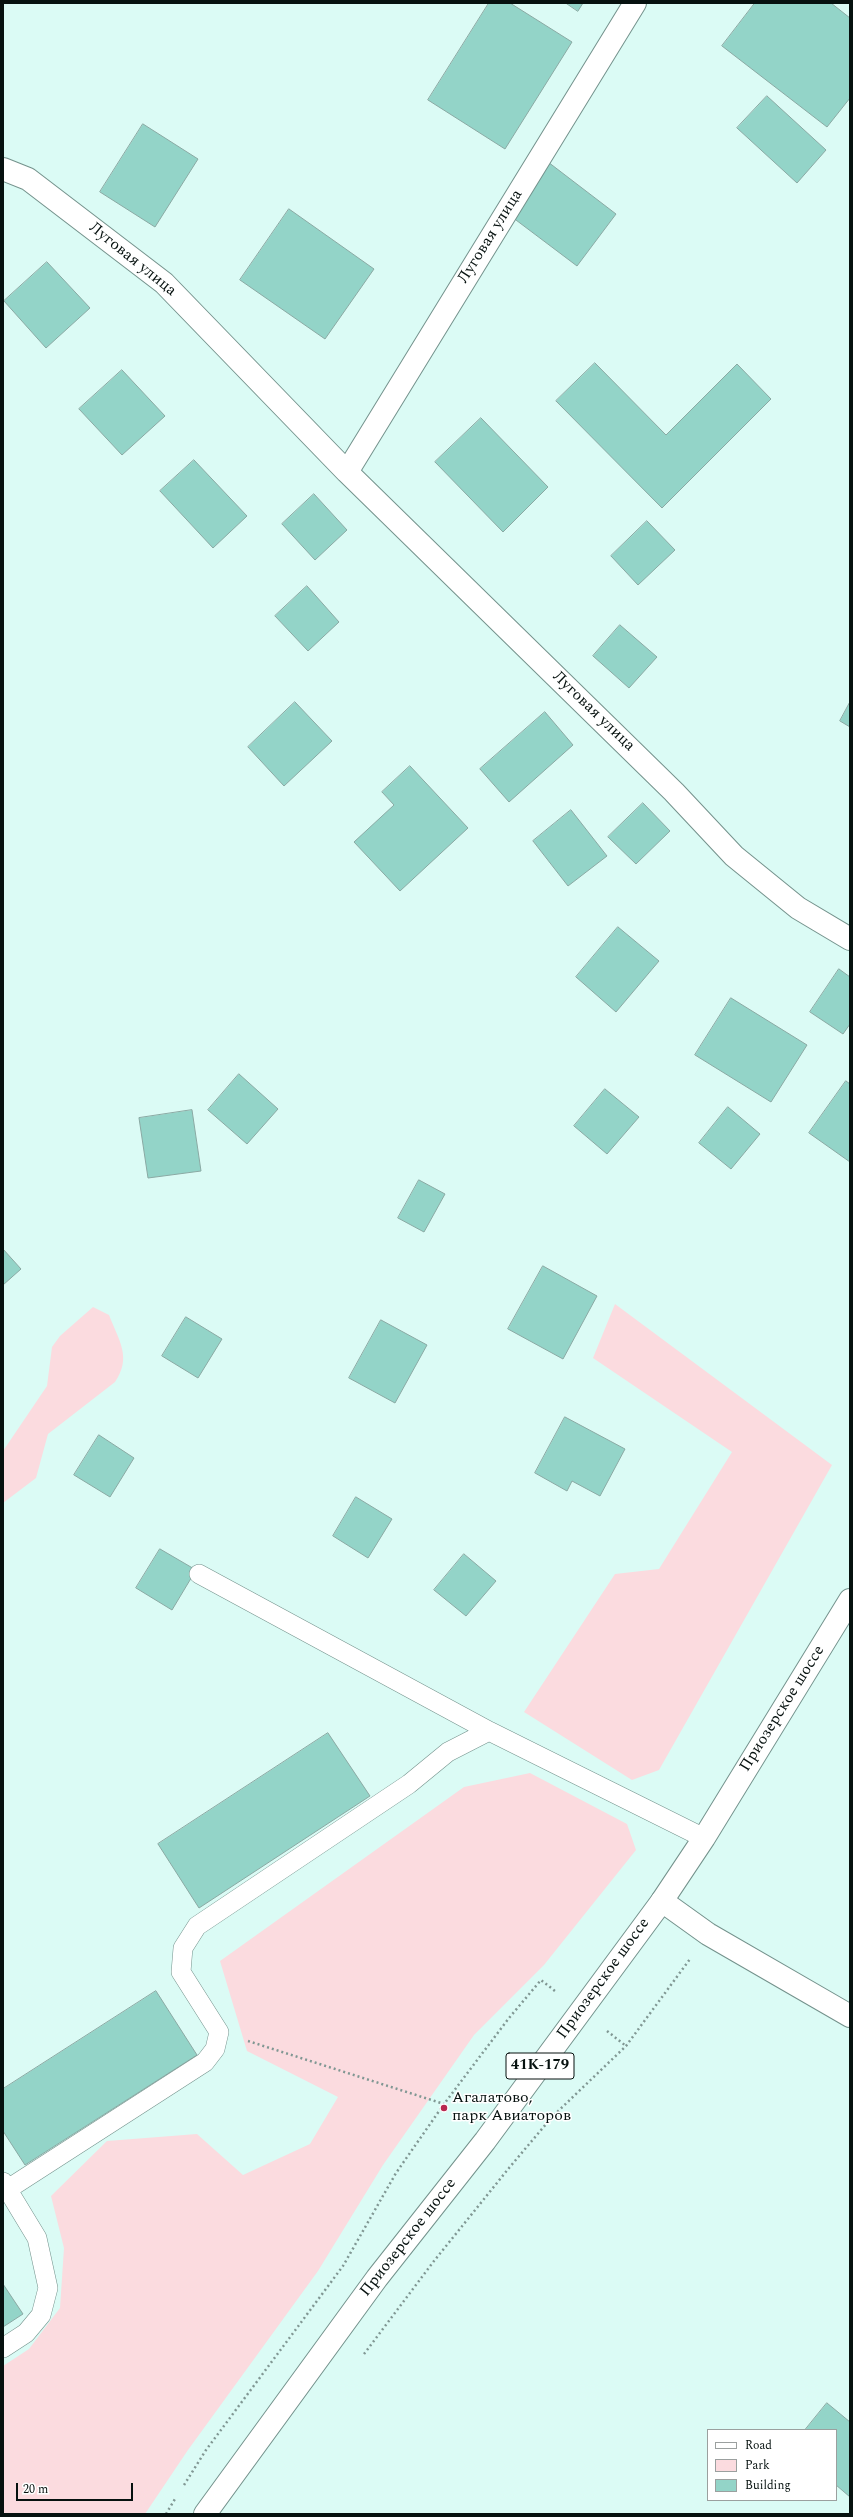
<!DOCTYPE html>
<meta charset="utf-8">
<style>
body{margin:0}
#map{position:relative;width:853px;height:2517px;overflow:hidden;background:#dbfbf5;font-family:Spectral,serif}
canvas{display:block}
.frame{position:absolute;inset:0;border:4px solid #06110f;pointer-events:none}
.legend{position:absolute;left:707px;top:2429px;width:130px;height:72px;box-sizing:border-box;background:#fff;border:1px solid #9ba09f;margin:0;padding:5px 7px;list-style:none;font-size:12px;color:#06110f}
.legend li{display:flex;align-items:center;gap:8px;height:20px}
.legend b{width:20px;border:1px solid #9ba09f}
.scale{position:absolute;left:16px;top:2483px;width:117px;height:18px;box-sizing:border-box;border:2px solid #06110f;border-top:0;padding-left:5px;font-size:12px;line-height:14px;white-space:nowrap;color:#06110f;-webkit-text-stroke:3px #fff;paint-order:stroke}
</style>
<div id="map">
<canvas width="853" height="2517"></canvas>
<div class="frame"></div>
<ul class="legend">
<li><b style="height:5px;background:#fff"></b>Road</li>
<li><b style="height:11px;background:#fbdbdf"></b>Park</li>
<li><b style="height:11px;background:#93d4c8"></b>Building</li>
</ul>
<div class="scale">20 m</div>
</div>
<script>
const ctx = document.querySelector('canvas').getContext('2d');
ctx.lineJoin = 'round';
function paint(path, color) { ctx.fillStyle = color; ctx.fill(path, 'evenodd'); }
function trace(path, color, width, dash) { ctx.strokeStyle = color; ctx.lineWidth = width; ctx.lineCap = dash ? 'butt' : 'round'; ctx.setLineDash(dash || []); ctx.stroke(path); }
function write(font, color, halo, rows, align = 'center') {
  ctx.font = font + ' Spectral,serif'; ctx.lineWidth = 3; ctx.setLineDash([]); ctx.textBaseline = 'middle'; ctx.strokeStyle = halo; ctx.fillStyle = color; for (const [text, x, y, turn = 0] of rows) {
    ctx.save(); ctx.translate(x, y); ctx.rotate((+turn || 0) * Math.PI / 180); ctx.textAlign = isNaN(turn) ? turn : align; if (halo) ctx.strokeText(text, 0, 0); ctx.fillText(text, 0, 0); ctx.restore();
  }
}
const green = new Path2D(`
 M615,1304L832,1465L659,1770L632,1780L524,1712L615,1574L659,1569L732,1452L593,1358Z
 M93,1307L109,1315C119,1341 132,1357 115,1382L48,1434L36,1478L3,1503V1451L47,1386L52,1347L60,1336Z
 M530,1773L627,1824L636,1850L544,1965L474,2035L383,2165L318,2271L188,2450L145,2514H3V2366L29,2349L60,2308L64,2248L51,2196L107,2141L197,2134L243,2175L310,2144L338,2097L247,2051L220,1961L464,1787Z`);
const building = new Path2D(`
 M489,3H510L572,42L505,149L428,100Z
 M566,3H583L578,11Z
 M755,3H831L850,18V98L827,127L722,46Z
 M767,96L826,150L797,183L737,128Z
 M143,124L198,159L155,227L100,192Z
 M548,162L616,214L577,266L508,214Z
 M289,209L374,269L325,339L240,280Z
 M47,262L90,308L46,348L4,301Z
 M595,363L666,435L737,364L771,399L662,508L556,401Z
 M122,370L165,416L122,455L79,409Z
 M481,418L548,487L503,532L435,462Z
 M194,460L247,516L213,548L160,491Z
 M314,494L347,530L315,560L282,524Z
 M647,521L675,550L638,585L611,556Z
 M307,586L339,622L308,651L275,616Z
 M620,625L657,657L629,688L593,656Z
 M295,702L332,741L284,786L248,747Z
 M850,702V727L840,721Z
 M545,712L573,745L509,802L480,769Z
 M410,766L468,828L400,891L354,842L394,805L382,792Z
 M643,803L670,831L636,864L608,837Z
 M571,810L607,856L568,886L533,841Z
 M618,927L659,961L616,1012L576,977Z
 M839,969L850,977V1024L843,1034L810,1012Z
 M731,998L807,1045L771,1102L695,1055Z
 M239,1074L278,1109L247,1144L208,1110Z
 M846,1081L850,1084V1162L809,1133Z
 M605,1089L639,1117L607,1154L574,1126Z
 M728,1107L760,1134L731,1169L699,1143Z
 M192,1110L201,1171L148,1178L139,1118Z
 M419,1180L445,1194L424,1232L398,1218Z
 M3,1249L21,1269L3,1285Z
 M543,1266L597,1296L563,1359L508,1329Z
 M186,1317L222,1339L198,1378L162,1356Z
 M381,1320L427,1345L395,1403L349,1378Z
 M565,1417L625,1449L600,1496L572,1481L567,1491L535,1473Z
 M99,1435L134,1458L110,1497L74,1475Z
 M356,1497L392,1519L368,1558L333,1536Z
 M160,1549L196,1570L172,1610L136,1588Z
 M464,1554L496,1581L466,1616L434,1590Z
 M328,1733L370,1796L199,1908L158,1844Z
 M156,1991L197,2055L25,2165L3,2131V2089Z
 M3,2284L23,2314L3,2327Z
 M827,2403L850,2422V2497L836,2485V2430H805Z`);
const path = new Path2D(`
 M607,2031L626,2046
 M248,2041L444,2104
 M364,2354L434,2261L509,2168L552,2117L626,2046L690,1959
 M184,2485L206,2450L343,2266L396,2173L444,2104L509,2018L541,1980L555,1991
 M166,2514L175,2499`);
const service = new Path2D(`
 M199,1574L489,1731L704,1838
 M3,2182L37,2238L48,2288L41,2315L26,2333L3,2348
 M8,2189L205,2062L215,2049L219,2032L181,1972L183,1948L197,1926L409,1784L448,1752L489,1731`);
const minor = new Path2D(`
 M3,169L28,179L164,283L347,472L674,792L734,856L798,908L850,939
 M347,472L635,3
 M662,1901L708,1934L850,2016`);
const primary = new Path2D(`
 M205,2514L377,2278L485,2141L662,1901L704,1838L850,1600`);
const markers = [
 [444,2108,4,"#b8284f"]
];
const shields = [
 [540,2066,68]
];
const shieldNames = [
 ["41К-179",540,2066]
];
const streetNames = [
 ["Луговая улица",491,237,-58],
 ["Луговая улица",132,260,39],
 ["Луговая улица",593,712,44],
 ["Приозерское шоссе",783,1709,-58],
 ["Приозерское шоссе",604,1979,-54],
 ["Приозерское шоссе",409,2238,-52]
];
const poiNames = [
 ["Агалатово,",452,2099],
 ["парк Авиаторов",452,2117]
];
paint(green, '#fbdbdf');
paint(building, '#93d4c8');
trace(building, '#8aa9a3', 1);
trace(service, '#74928c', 20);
trace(minor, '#74928c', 24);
trace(primary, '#74928c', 24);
trace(path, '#809793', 2.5, [2, 3]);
trace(service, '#fff', 19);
trace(minor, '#fff', 22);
trace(primary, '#fff', 22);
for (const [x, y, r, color] of markers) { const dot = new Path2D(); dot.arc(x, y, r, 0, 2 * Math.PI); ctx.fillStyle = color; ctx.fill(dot); trace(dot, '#fff', 1.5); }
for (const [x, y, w] of shields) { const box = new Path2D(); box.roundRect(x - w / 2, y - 13, w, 26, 3); ctx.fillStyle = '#fff'; ctx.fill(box); trace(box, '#06110f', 1); }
write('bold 15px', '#06110f', null, shieldNames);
write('16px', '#06110f', '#fff', streetNames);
write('16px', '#06110f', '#fff', poiNames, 'left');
</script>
